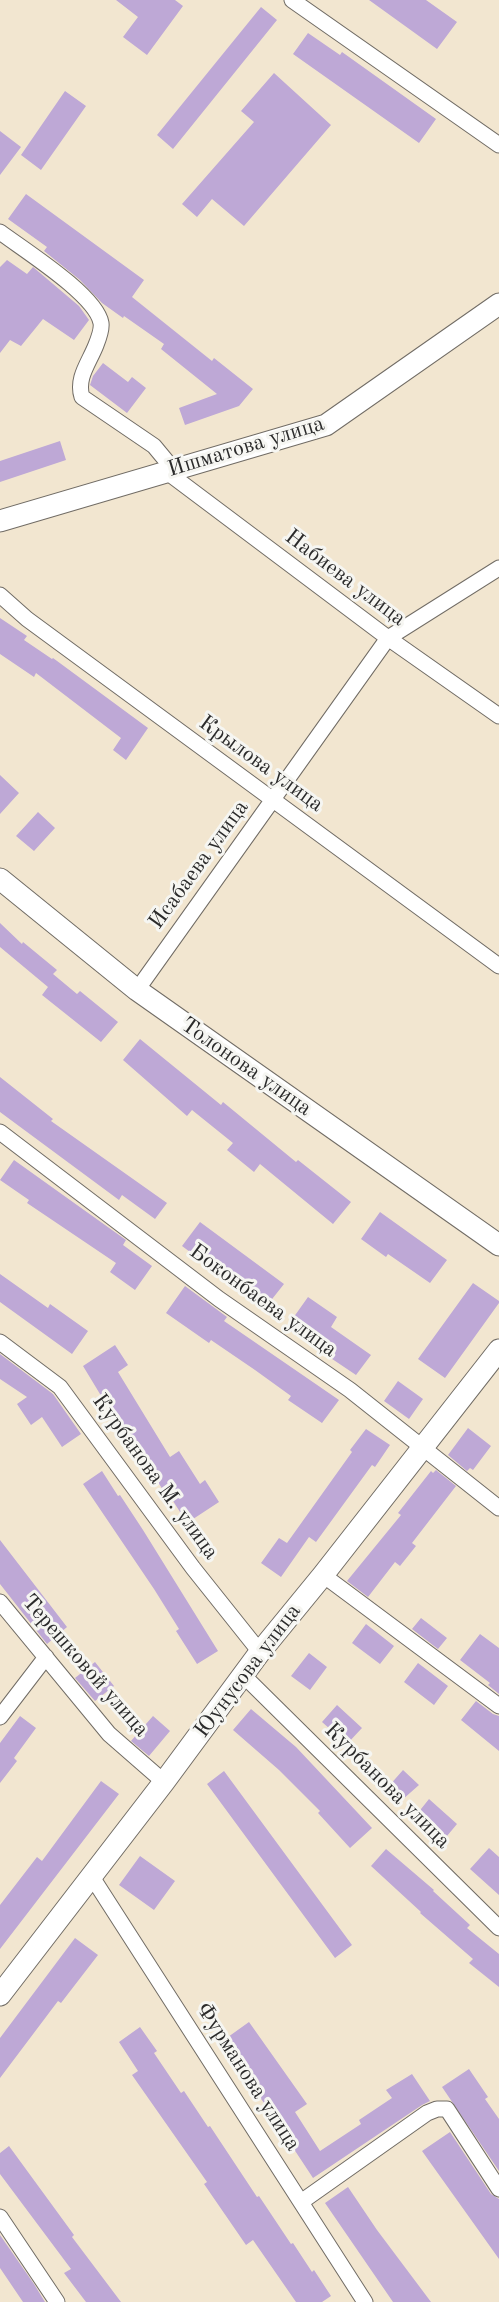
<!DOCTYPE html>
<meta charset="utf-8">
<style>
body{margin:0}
canvas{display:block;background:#f2e6d0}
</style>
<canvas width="499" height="2302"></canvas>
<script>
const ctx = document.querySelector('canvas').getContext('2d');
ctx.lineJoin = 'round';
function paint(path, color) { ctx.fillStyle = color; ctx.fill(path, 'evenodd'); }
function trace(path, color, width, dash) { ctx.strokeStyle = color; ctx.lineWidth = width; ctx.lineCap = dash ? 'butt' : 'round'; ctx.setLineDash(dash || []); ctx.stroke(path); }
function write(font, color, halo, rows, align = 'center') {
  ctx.font = font + ' "Old Standard TT",serif'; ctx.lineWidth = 6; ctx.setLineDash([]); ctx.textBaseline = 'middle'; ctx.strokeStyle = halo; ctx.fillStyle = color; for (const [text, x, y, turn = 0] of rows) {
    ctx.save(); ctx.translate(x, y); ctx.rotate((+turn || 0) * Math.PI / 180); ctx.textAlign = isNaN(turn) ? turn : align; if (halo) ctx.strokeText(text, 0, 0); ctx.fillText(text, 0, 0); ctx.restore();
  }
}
const building = new Path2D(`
 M116,0H175L183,6L147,55L123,37L138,17Z
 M369,0H426L457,22L437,49Z
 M261,7L277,20L173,149L157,135Z
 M308,33L340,55L342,52L436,119L419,143L293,54Z
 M274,73L331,125L244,226L212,199L197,217L182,204L254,122L241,111Z
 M65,91L86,106L41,170L21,155Z
 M0,131L21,147L0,175Z
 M26,194L144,280L132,297L212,361L214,358L253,389L239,406L185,425L179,408L217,394L161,349L164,344L124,316L123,318L102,303L80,280L44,251L47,247L8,219Z
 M7,260L27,274L33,267L79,306L89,320L74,340L43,319L21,346L10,340L0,353V267Z
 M103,363L128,382L132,377L146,388L127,413L90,385L93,376Z
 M60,441L66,460L0,482V461Z
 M0,618L27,636L24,640L52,659L53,658L148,728L126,760L113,750L121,738L36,673L34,677L0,654Z
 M0,775L19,793L0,814Z
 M38,812L55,828L34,851L16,836Z
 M0,923L22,944L23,942L57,970L53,974L77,994L80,991L118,1022L101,1042L42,995L48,987L0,947Z
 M140,1039L221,1105L223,1102L296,1162L298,1160L351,1202L333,1224L260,1164L254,1172L227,1150L233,1143L192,1110L187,1116L123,1060Z
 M0,1077L53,1119L51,1121L167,1203L155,1219L122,1195L119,1200L0,1112Z
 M14,1160L126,1240L123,1245L152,1266L135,1290L110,1272L116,1263L27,1203L29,1200L0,1180Z
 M380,1212L447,1260L430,1283L388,1254L386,1257L361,1239Z
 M200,1222L284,1284L265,1308L182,1246Z
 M0,1274L48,1308L50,1304L88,1331L72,1354L0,1302Z
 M473,1283L499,1301V1303L445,1378L418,1359Z
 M185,1286L227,1317L224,1321L339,1400L322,1423L288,1400L291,1396L255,1370L211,1340L209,1343L166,1313Z
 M308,1297L337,1317L331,1327L371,1355L356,1375L286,1328Z
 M115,1345L128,1365L118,1372L170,1457L179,1451L200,1484L205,1480L219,1502L187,1523L168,1493L166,1495L140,1453L137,1455L83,1366Z
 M0,1354L53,1394L81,1434L62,1447L42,1417L31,1425L17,1404L27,1397L0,1379Z
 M398,1381L423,1399L409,1419L384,1401Z
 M468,1428L491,1446L473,1470L470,1468L467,1471L448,1455Z
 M366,1429L390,1445L375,1467L372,1465L316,1542L309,1537L281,1577L261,1563L279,1538L287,1543L352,1452L350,1450Z
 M436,1470L456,1486L412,1543L416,1546L400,1566L395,1562L368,1597L347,1581L401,1515L398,1513L431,1471L433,1473Z
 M102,1471L118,1496L120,1495L143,1530L218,1651L197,1664L176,1631L179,1629L154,1589L83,1484Z
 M0,1540L67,1627L47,1644L0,1584Z
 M421,1618L447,1638L438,1649L412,1629Z
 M366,1624L394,1646L380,1664L352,1643Z
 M480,1634L499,1648V1694L488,1685L490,1683L460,1660Z
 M309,1653L327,1667L310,1690L291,1676Z
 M95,1662L114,1686L95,1701L75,1678Z
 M418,1663L448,1686L434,1705L404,1682Z
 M476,1701L493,1714L499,1716V1751L461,1720Z
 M337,1705L362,1728L347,1744L322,1722Z
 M251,1709L296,1747L372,1828L350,1848L318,1813L320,1811L279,1770L233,1730Z
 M20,1716L36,1728L14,1758L17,1761L0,1783V1743Z
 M153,1716L170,1731L149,1756L131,1741Z
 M403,1770L419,1785L402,1800L388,1787Z
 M224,1771L352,1945L335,1958L207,1784Z
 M101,1781L119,1794L0,1949V1905L37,1857L42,1861Z
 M429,1799L457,1824L442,1842L416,1819L419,1816L417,1814Z
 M489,1848L499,1857V1895L470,1869Z
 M386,1849L434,1890L433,1891L470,1925L467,1928L499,1954V1987L469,1963L473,1959L420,1913L421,1912L371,1866Z
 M140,1856L175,1881L154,1910L119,1885Z
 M75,1938L98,1955L61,2003L58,2001L0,2078V2038Z
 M249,2022L307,2104L295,2112L320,2151L361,2124L359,2120L392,2098L386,2090L412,2074L430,2101L422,2105L313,2178L282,2131L283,2130L221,2042Z
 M140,2027L157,2051L154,2053L181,2093L184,2091L208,2127L210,2126L257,2197L259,2196L291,2244L293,2243L312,2272L314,2270L331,2296L322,2302H296L253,2240L246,2245L204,2184L207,2182L132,2075L138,2071L119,2042Z
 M469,2069L488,2097L485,2099L499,2119V2171L442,2087Z
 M450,2132L491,2194L499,2199V2259L422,2151Z
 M9,2146L74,2235L72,2237L121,2302H86L64,2273L71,2269L0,2174V2153Z
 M348,2187L377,2230L431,2302H393L325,2203Z
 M0,2235L34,2284L45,2302H23L0,2268Z`);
const street = new Path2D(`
 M292,0L499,145
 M0,232C24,250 96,295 101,323C102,329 98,340 96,345C89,363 76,378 82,397L154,446L173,469
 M167,472L388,638L499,716
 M0,595L27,619L499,966
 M137,990L388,638L499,568
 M0,1132L219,1299L350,1390L499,1508
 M0,1342L60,1387L193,1568L260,1652
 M323,1575L499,1706
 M0,1602L109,1734L164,1782
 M243,1675L499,1928
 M0,1717L46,1657
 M92,1877L365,2302
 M301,2202L427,2113L437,2109H447L499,2189
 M0,2217L57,2302`);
const secondary = new Path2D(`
 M0,521L326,425L499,304
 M0,879L137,990L499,1245
 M0,1995L164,1782L260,1652L323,1575L499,1350`);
const streetNames = [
 ["Ишматова улица",246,447,-17],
 ["Набиева улица",345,578,37],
 ["Крылова улица",261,764,36],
 ["Исабаева улица",199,865,-54],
 ["Толонова улица",246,1067,35],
 ["Боконбаева улица",263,1301,36],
 ["Курбанова М. улица",155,1477,54],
 ["Терешковой улица",85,1666,49],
 ["Юунусова улица",248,1671,-53],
 ["Курбанова улица",387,1786,45],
 ["Фурманова улица",248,2077,57]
];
paint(building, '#bea8d6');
trace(street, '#716c65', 17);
trace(secondary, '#716c65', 23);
trace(street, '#fff', 15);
trace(secondary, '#fff', 21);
write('22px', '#2b2b2b', '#f6f6f2', streetNames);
</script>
